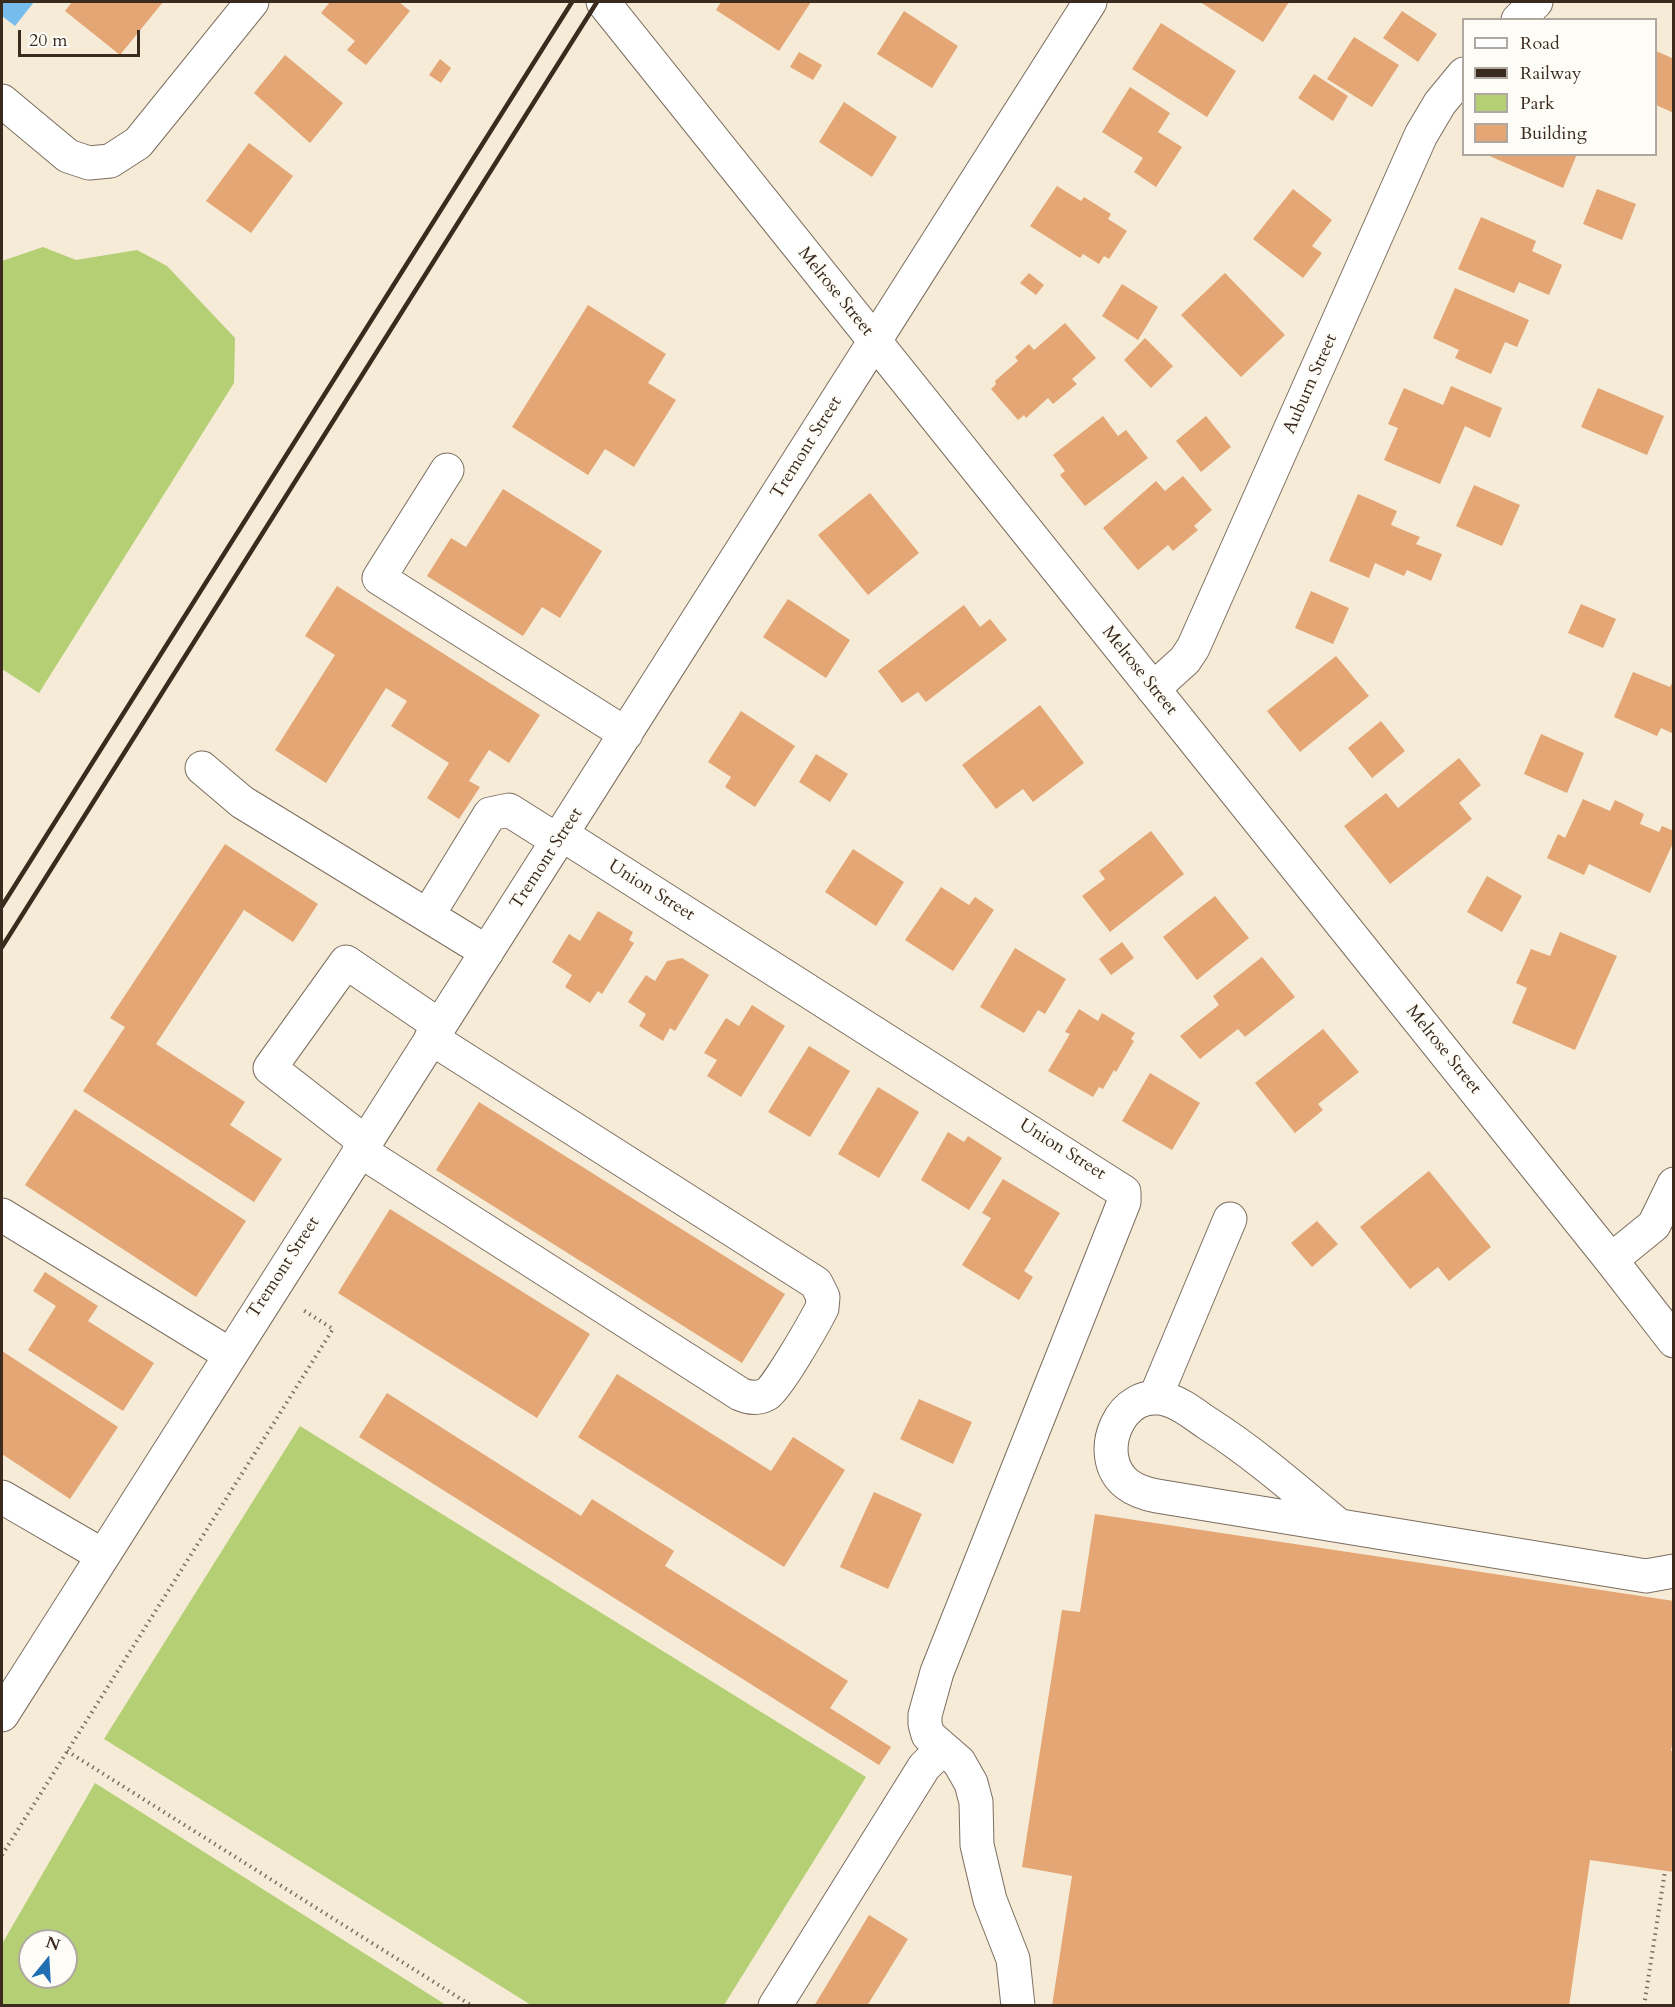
<!DOCTYPE html>
<style>
body{margin:0}
#map{position:relative;width:1675px;height:2007px;overflow:hidden;background:#f5ebd7;font-family:Cardo,serif}
canvas{display:block}
.frame{position:absolute;inset:0;border:3px solid #3b2a1e;pointer-events:none}
.legend{position:absolute;left:1462px;top:18px;width:195px;height:138px;box-sizing:border-box;background:#fdfcf7;border:2px solid #afa8a0;margin:0;padding:8px 10px;list-style:none;font-size:18px;color:#3b2a1e}
.legend li{display:flex;align-items:center;gap:12px;height:30px}
.legend b{width:30px;border:2px solid #afa8a0}
.north{position:absolute;left:18px;top:1929px;width:60px;height:60px;box-sizing:border-box;background:#fdfcf7;border:2px solid #afa8a0;border-radius:50%;rotate:18deg;font-size:16px;font-weight:700;line-height:24px;text-align:center;color:#3b2a1e}
.north::after{content:'';display:block;margin:auto;width:21px;height:27px;background:#1f6fb2;clip-path:polygon(50% 0,100% 100%,50% 72%,0 100%)}
.scale{position:absolute;left:18px;top:30px;width:122px;height:27px;box-sizing:border-box;border:3px solid #3b2a1e;border-top:0;padding-left:8px;font-size:18px;line-height:21px;white-space:nowrap;color:#3b2a1e;-webkit-text-stroke:4px #fdfcf7;paint-order:stroke}
</style>
<div id="map">
<canvas width="1675" height="2007"></canvas>
<div class="frame"></div>
<ul class="legend">
<li><b style="height:8px;background:#fff"></b>Road</li>
<li><b style="height:8px;background:#3b2a1e"></b>Railway</li>
<li><b style="height:16px;background:#b5cf74"></b>Park</li>
<li><b style="height:16px;background:#e3a674"></b>Building</li>
</ul>
<div class="north">N</div>
<div class="scale">20 m</div>
</div>
<script>
const ctx = document.querySelector('canvas').getContext('2d');
ctx.lineJoin = 'round';
function paint(path, color) { ctx.fillStyle = color; ctx.fill(path, 'evenodd'); }
function trace(path, color, width, dash) { ctx.strokeStyle = color; ctx.lineWidth = width; ctx.lineCap = dash ? 'butt' : 'round'; ctx.setLineDash(dash || []); ctx.stroke(path); }
function write(font, color, halo, rows, align = 'center') {
  ctx.font = font + ' Cardo,serif'; ctx.lineWidth = 4.5; ctx.setLineDash([]); ctx.textBaseline = 'middle'; ctx.strokeStyle = halo; ctx.fillStyle = color; for (const [text, x, y, turn = 0] of rows) {
    ctx.save(); ctx.translate(x, y); ctx.rotate((+turn || 0) * Math.PI / 180); ctx.textAlign = isNaN(turn) ? turn : align; if (halo) ctx.strokeText(text, 0, 0); ctx.fillText(text, 0, 0); ctx.restore();
  }
}
const green = new Path2D(`
 M43,247L76,260L137,250L167,266L235,338L234,383L39,693L2,669V261Z
 M300,1426L866,1777L724,2005H531L104,1739Z
 M95,1783L446,2005H2V1944ZM30,1941H66V1977H30Z`);
const water = new Path2D(`
 M2,2H34L15,26L2,16Z`);
const building = new Path2D(`
 M72,2H163L120,55L65,11Z
 M330,2H399L410,11L366,65L347,50L355,41L321,13Z
 M721,2H811L779,51L716,10Z
 M1200,2H1289L1263,42Z
 M904,11L958,46L932,88L877,54Z
 M1402,11L1437,34L1418,62L1383,38Z
 M1161,23L1236,71L1207,117L1132,69Z
 M1354,37L1399,65L1372,107L1327,79Z
 M1656,51L1674,59V113L1656,105Z
 M799,52L822,65L813,80L790,67Z
 M285,55L343,103L310,143L254,93Z
 M440,59L451,68L441,83L429,75Z
 M1314,74L1348,96L1333,121L1298,98Z
 M1130,87L1170,113L1158,132L1182,147L1156,187L1134,172L1143,158L1102,132Z
 M844,102L897,137L872,177L819,142Z
 M249,143L293,176L251,233L206,201Z
 M1485,154H1577L1563,188Z
 M1057,186L1081,201L1084,197L1111,214L1108,219L1127,231L1109,259L1104,256L1099,264L1083,254L1080,258L1030,226Z
 M1293,189L1332,220L1312,246L1322,253L1303,278L1253,239Z
 M1597,189L1636,204L1622,240L1583,224Z
 M1481,217L1536,241L1532,251L1562,265L1549,295L1519,282L1514,293L1458,269Z
 M1029,273L1044,285L1036,295L1020,283Z
 M1225,273L1285,335L1241,377L1181,315Z
 M1122,284L1158,307L1138,340L1102,316Z
 M1455,288L1529,320L1517,347L1505,342L1491,374L1455,358L1459,350L1433,338Z
 M588,305L666,354L648,383L676,400L634,467L605,449L588,475L512,427Z
 M1065,323L1096,358L1072,379L1077,384L1053,404L1048,398L1026,418L1024,415L1018,420L991,389L996,384L995,381L1018,361L1015,357L1029,344L1034,350Z
 M1145,338L1173,366L1151,388L1124,360Z
 M1451,386L1502,408L1490,438L1465,426L1440,484L1384,460L1398,428L1388,424L1404,388L1443,405Z
 M1598,388L1664,416L1647,455L1581,427Z
 M1103,416L1118,436L1126,430L1148,458L1085,506L1060,475L1065,471L1053,455Z
 M1206,416L1231,447L1201,472L1176,441Z
 M1183,476L1212,510L1194,526L1198,530L1173,551L1168,545L1138,570L1103,528L1156,481L1165,491Z
 M1474,485L1520,505L1502,546L1456,526Z
 M503,489L602,551L560,618L542,607L523,636L427,576L451,538L466,547Z
 M870,493L919,553L868,595L818,535Z
 M1358,494L1397,511L1391,525L1420,537L1416,544L1442,554L1431,581L1407,570L1404,576L1375,563L1369,578L1329,561Z
 M337,586L540,715L509,763L489,750L469,781L480,787L459,819L427,798L449,763L391,726L407,701L386,688L326,783L275,750L335,655L305,636Z
 M1311,591L1349,608L1333,644L1295,628Z
 M788,599L850,640L826,678L763,637Z
 M1581,604L1616,619L1603,648L1568,633Z
 M964,605L980,627L990,619L1007,640L926,702L918,692L902,703L878,671Z
 M1336,656L1369,696L1300,752L1267,711Z
 M1633,672L1670,687L1674,679V734L1661,728L1657,736L1614,717Z
 M1040,705L1084,763L1033,802L1023,789L996,809L962,765Z
 M741,711L795,746L755,807L725,787L731,777L708,762Z
 M1381,721L1405,751L1372,778L1348,748Z
 M1541,734L1584,753L1567,793L1524,774Z
 M816,754L848,774L830,802L799,782Z
 M1459,758L1481,785L1459,803L1472,819L1390,884L1344,826L1386,793L1398,808Z
 M1583,799L1610,811L1615,800L1644,814L1640,824L1659,832L1662,826L1674,831V841L1650,893L1589,864L1584,875L1547,858L1558,834L1565,838Z
 M1151,831L1184,874L1110,932L1082,896L1105,879L1099,871Z
 M225,844L318,904L293,942L244,910L156,1044L245,1102L230,1125L282,1159L254,1202L83,1091L125,1027L110,1018Z
 M853,849L904,882L876,926L825,892Z
 M1487,876L1522,896L1502,932L1467,912Z
 M941,887L969,905L975,897L994,910L953,971L905,940Z
 M1215,896L1249,938L1197,980L1163,937Z
 M598,911L633,932L629,940L634,943L602,994L598,991L590,1003L565,987L572,975L552,962L569,934L580,941Z
 M1560,932L1617,956L1575,1050L1512,1023L1527,988L1516,983L1531,949L1550,956Z
 M1122,942L1134,958L1111,975L1099,959Z
 M1015,948L1066,979L1045,1014L1038,1010L1024,1033L980,1007Z
 M1262,957L1295,997L1245,1037L1238,1029L1200,1059L1180,1036L1219,1005L1213,996Z
 M682,958L709,975L675,1031L670,1028L663,1041L639,1026L646,1014L628,1002L646,975L655,981L667,961Z
 M752,1005L785,1026L741,1097L707,1076L717,1060L704,1053L726,1018L739,1026Z
 M1079,1009L1098,1021L1102,1013L1135,1033L1131,1039L1134,1041L1116,1072L1114,1070L1103,1089L1099,1087L1093,1097L1048,1071L1070,1034L1065,1032Z
 M1323,1029L1359,1072L1318,1104L1323,1110L1295,1133L1255,1083Z
 M809,1046L850,1071L810,1137L768,1112Z
 M1150,1073L1200,1103L1172,1150L1122,1121Z
 M878,1087L919,1112L879,1178L838,1154Z
 M479,1102L785,1294L742,1363L436,1170Z
 M75,1109L246,1221L196,1297L25,1185Z
 M948,1132L964,1142L968,1136L1002,1158L969,1210L921,1180Z
 M1429,1171L1491,1247L1449,1281L1438,1267L1410,1289L1360,1227Z
 M1003,1179L1060,1213L1024,1271L1033,1277L1019,1300L962,1265L991,1218L982,1213Z
 M390,1209L590,1334L537,1418L338,1293Z
 M1317,1221L1338,1244L1312,1267L1291,1243Z
 M45,1272L98,1306L88,1321L154,1363L123,1411L28,1350L56,1306L33,1291Z
 M2,1351L118,1427L70,1499L2,1454Z
 M617,1374L771,1471L793,1437L845,1470L784,1567L578,1437Z
 M387,1393L581,1516L592,1499L674,1551L665,1566L848,1681L830,1708L891,1747L879,1765L359,1437Z
 M919,1399L972,1422L953,1464L900,1439Z
 M874,1492L922,1514L888,1589L840,1567Z
 M1095,1514L1674,1601V1734L1671,1751H1674V1872L1590,1860L1569,2006H1052L1072,1876L1022,1867L1062,1610L1080,1612Z
 M869,1915L908,1939L867,2006H814Z`);
const path = new Path2D(`
 M67,1751L472,2006
 M2,1855L333,1329L303,1310
 M1644,2006L1665,1871`);
const minor = new Path2D(`
 M603,2L1611,1260L1674,1341
 M1518,20L1536,2
 M2,101L68,156L89,163L110,161L138,143L252,2
 M447,470L379,578L626,734
 M1153,689L1185,660L1193,648L1421,135L1440,103L1464,74
 M202,768L242,802L487,952
 M563,835L1124,1192V1202L937,1672L925,1715V1724L928,1735L959,1762L971,1783L976,1802L977,1845L990,1900L1013,1959L1018,2006
 M428,915L490,814L509,810L558,841
 M365,1142L270,1068L346,962L440,1026
 M359,1150L740,1394C749,1398 758,1399 767,1394C778,1387 815,1322 822,1308L823,1297L816,1283L431,1038
 M2,1215L229,1354
 M1611,1260L1654,1225L1674,1184
 M1155,1398L1230,1219
 M2,1497L102,1555
 M1338,1525C1295,1489 1254,1453 1207,1423C1195,1415 1182,1404 1168,1400C1121,1384 1091,1456 1127,1484C1136,1491 1146,1494 1157,1496L1646,1576L1674,1571
 M2,1715L1090,2
 M775,2006L924,1767L942,1749`);
const rail = new Path2D(`
 M2,906L572,2
 M2,947L597,2`);
const streetNames = [
 ["Melrose Street",835,292,51],
 ["Auburn Street",1311,384,-66],
 ["Tremont Street",807,448,-58],
 ["Melrose Street",1139,671,51],
 ["Tremont Street",547,859,-57],
 ["Union Street",651,891,32],
 ["Melrose Street",1443,1050,51],
 ["Union Street",1062,1150,32],
 ["Tremont Street",284,1268,-57]
];
paint(green, '#b5cf74');
paint(water, '#76bdee');
paint(building, '#e3a674');
trace(minor, '#7c6e5f', 35);
trace(path, '#7c6e5f', 4, [1.5, 4.5]);
trace(minor, '#fff', 33);
trace(rail, '#3b2a1e', 4.5);
write('18px', '#3b2a1e', '#fdfcf7', streetNames);
</script>
